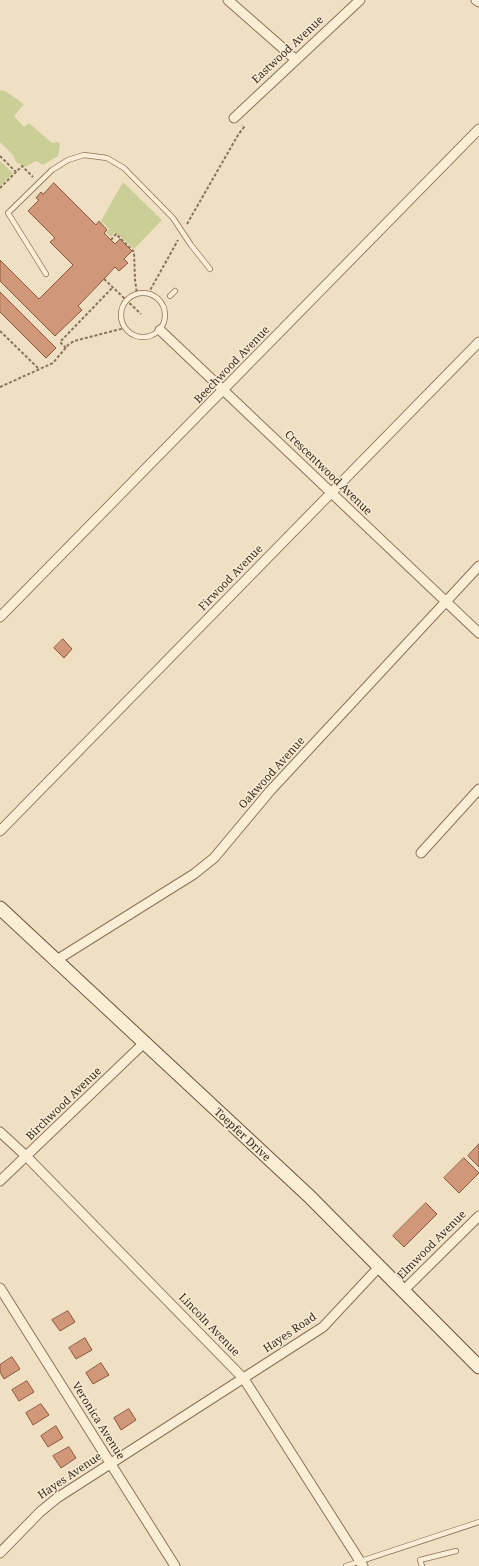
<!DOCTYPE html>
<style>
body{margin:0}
canvas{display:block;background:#f0e0c3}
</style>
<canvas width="479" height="1566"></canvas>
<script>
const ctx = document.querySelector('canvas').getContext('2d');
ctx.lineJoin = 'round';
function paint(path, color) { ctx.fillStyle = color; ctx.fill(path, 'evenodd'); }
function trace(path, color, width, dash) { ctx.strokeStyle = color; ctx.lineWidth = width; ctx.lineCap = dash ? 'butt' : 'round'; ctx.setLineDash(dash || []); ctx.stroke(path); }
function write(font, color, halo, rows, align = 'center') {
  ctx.font = font + ' "Noto Serif",serif'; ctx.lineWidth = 3; ctx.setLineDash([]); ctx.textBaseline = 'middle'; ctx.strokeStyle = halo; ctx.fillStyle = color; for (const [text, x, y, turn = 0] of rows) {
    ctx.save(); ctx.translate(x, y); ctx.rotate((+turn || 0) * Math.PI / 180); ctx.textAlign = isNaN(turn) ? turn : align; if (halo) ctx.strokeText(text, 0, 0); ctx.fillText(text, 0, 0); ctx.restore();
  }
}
const green = new Path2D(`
 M0,90L5,91L24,104L14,116L24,127L29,123L52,143L58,142L60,144L58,156L43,165L36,161L25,167L16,162L13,155L0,142Z
 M0,161L13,173L0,186Z
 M123,182L162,220L134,249L115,232L111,237L106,233L109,229L101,221Z`);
const building = new Path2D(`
 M54,183L96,225L99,221L107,230L104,233L115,244L120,239L132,251L124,259L128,263L119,271L115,267L104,279L78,306L82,310L55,336L0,281V260L39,299L73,265L50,242L55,238L28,211L39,200L36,198L41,192L43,194Z
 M0,292L56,348L46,358L0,312Z
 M63,639L72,649L64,658L54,648Z
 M479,1144V1167L468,1156Z
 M464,1158L479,1173L459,1193L444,1178Z
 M426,1203L437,1214L404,1247L393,1236Z
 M68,1311L75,1322L60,1331L52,1320Z
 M85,1338L92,1350L76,1359L69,1348Z
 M12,1357L20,1369L4,1379L0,1372V1365Z
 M101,1363L109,1375L93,1384L86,1373Z
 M27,1381L34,1392L19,1401L12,1390Z
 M41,1404L49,1415L33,1425L26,1413Z
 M129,1409L136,1420L121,1430L114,1418Z
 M56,1426L63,1438L48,1447L41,1436Z
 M69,1447L76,1458L61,1468L53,1456Z`);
const path = new Path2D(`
 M0,156L16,172
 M0,188L22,166L33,177
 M187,224L238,135L244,127L242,125
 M111,240L116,234L134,252L135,280L137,294
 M104,279L141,314
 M148,294L178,240
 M0,331L39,369
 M66,348L60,342L113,287
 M0,387L53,363L68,345L74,341L125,328`);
const lane = new Path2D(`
 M46,274L8,213L52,170L68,160L84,155L107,158L124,168L173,218L191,245L210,269
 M121 315a22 22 0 1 1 44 0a22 22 0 1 1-44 0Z
 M170,296L175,291
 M346,1566L479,1522
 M422,1566L420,1560L456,1551`);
const street = new Path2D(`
 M228,0L295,59
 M476,0L479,2
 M234,118L360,0
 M160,330L479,633
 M0,617L479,129
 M0,831L479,342
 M421,853L479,789
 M55,961L194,874L214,858L270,791L479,566
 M0,1132L26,1156L244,1379L363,1566
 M0,1181L144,1043
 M0,1288L175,1566
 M403,1291L479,1216
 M0,1553L40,1512L57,1498L323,1327L379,1267`);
const secondary = new Path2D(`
 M0,908L309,1196L479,1367`);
const streetNames = [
 ["Eastwood Avenue",288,50,-43],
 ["Beechwood Avenue",232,365,-46],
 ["Crescentwood Avenue",328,473,44],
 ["Firwood Avenue",231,578,-46],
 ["Oakwood Avenue",272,773,-48],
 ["Birchwood Avenue",64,1104,-44],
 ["Toepfer Drive",242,1135,43],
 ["Elmwood Avenue",432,1245,-45],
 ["Lincoln Avenue",209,1325,46],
 ["Hayes Road",290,1333,-34],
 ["Veronica Avenue",98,1421,58],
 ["Hayes Avenue",70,1476,-34]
];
paint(green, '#cbcf97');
paint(building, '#d09778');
trace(building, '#8b583e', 1);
trace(lane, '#8b7159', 6);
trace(street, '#8b7159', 11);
trace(secondary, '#6d523c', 15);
trace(path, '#8b7159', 2, [3, 2]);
trace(lane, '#faeed7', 4.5);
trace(street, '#faeed7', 9);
trace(secondary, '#faeed7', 13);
write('11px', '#3a2a1e', '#f7ebd3', streetNames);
</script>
